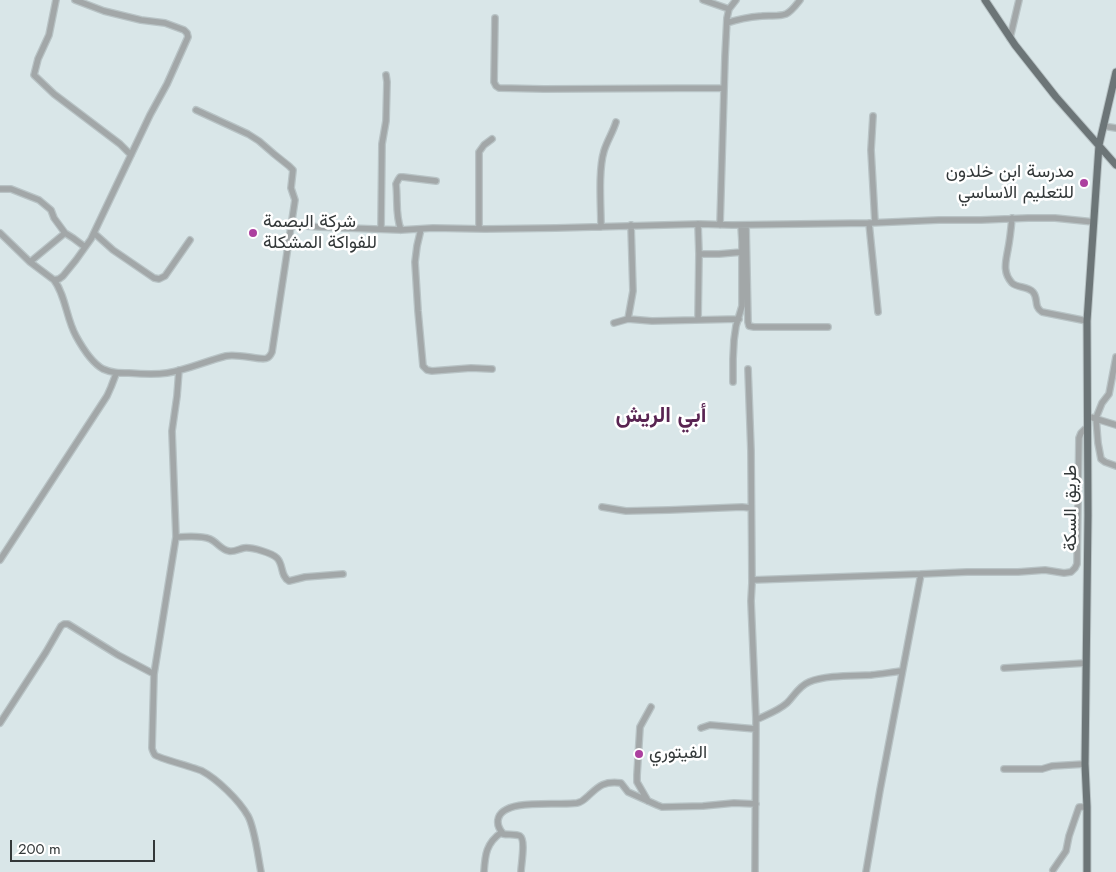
<!DOCTYPE html>
<meta charset="utf-8">
<style>
body{margin:0}
#map{position:relative;width:1116px;height:872px;overflow:hidden;background:#d9e6e8;font-family:Jost,sans-serif}
canvas{display:block}
.scale{position:absolute;left:10px;top:840px;width:145px;height:22px;box-sizing:border-box;border:2px solid #333839;border-top:0;padding-left:6px;font-size:15px;line-height:18px;white-space:nowrap;color:#333839;-webkit-text-stroke:4px #fff;paint-order:stroke}
</style>
<div id="map">
<canvas width="1116" height="872"></canvas>
<div class="scale">200 m</div>
</div>
<script>
const ctx = document.querySelector('canvas').getContext('2d');
ctx.lineJoin = 'round';
function trace(path, color, width, dash) { ctx.strokeStyle = color; ctx.lineWidth = width; ctx.lineCap = dash ? 'butt' : 'round'; ctx.setLineDash(dash || []); ctx.stroke(path); }
function write(font, color, halo, rows, align = 'center') {
  ctx.font = font + ' Jost,Vazirmatn,sans-serif'; ctx.lineWidth = 5; ctx.setLineDash([]); ctx.textBaseline = 'middle'; ctx.strokeStyle = halo; ctx.fillStyle = color; for (const [text, x, y, turn = 0] of rows) {
    ctx.save(); ctx.translate(x, y); ctx.rotate((+turn || 0) * Math.PI / 180); ctx.textAlign = isNaN(turn) ? turn : align; if (halo) ctx.strokeText(text, 0, 0); ctx.fillText(text, 0, 0); ctx.restore();
  }
}
const minor = new Path2D(`
 M56,0L49,35L38,59L34,75L54,94L120,144L131,155
 M703,0L729,9
 M495,18L494,82L496,86L499,88L544,89L724,88
 M727,23C738,19 750,17 762,16C770,15 778,17 786,14C792,11 796,5 800,0
 M1010,38L1019,0
 M873,116L871,150L875,222
 M1103,126L1116,128
 M0,189H11L39,200L51,210L54,218L65,233L30,262
 M1012,218C1011,229 1010,239 1008,249C1006,261 1002,272 1012,283C1017,288 1028,286 1033,292C1039,299 1033,306 1042,312L1087,321
 M869,223L878,312
 M698,224L699,254H719L742,252
 M292,225L320,227L401,230L433,228L485,229L556,228L700,224L732,225L869,223L939,220H981L1028,218H1055L1094,222
 M720,225L725,57L727,18L729,9L736,0
 M746,225L748,322L749,326L754,327H828
 M601,227C601,206 598,171 604,151C607,141 613,132 616,122
 M381,229L382,144L386,121L387,82L386,75
 M421,229L417,246L415,262L418,311L423,366L427,370L432,371L471,368L492,369
 M479,229V152L484,145L492,139
 M401,230C395,215 398,200 396,184L398,180L400,177H403L436,181
 M0,233L30,262L54,280L59,279L63,276L76,260L91,239L150,115L167,84L188,37L187,33L184,30L165,23L141,20L104,11L75,0
 M65,233L73,238L85,247
 M94,233L113,250L154,278L159,279L165,276L190,240
 M54,280C66,296 66,318 76,336C82,347 92,363 103,369C112,373 119,373 129,373C141,374 154,375 167,373C187,370 206,361 226,356C237,353 263,361 267,358C270,357 271,354 272,352L295,200L291,188L293,170L289,166L274,154L259,141L248,134L196,110
 M628,319L652,321L739,319
 M698,320L699,254
 M614,323L628,319L633,291L631,225
 M1116,357L1109,394L1102,403L1096,418L1098,443L1101,459L1105,462L1116,466
 M748,369L751,451L752,583L751,601L756,720L755,872
 M179,370L177,396L172,431L176,537L154,674L152,748C152,749 154,754 155,755C158,758 193,767 202,771C217,779 239,800 248,816C255,829 258,857 261,872
 M733,382V359L734,340L736,326L742,306V242L741,225
 M1087,416L1116,425
 M602,507L626,511L669,510L742,507L751,508
 M176,537C186,537 200,535 210,539C217,542 221,550 229,551C234,552 239,549 244,548C252,547 272,553 277,558C284,565 280,576 289,581L305,577L343,574
 M0,560L107,396L111,387L116,374
 M921,574L967,572H1018L1045,570L1064,573L1071,572L1075,568L1077,564L1079,438L1081,433L1087,427
 M752,580L921,574L880,790L866,872
 M1004,668L1086,663
 M756,720C766,715 778,711 787,703C794,696 799,686 809,682C826,675 853,676 871,675C882,674 892,672 902,671
 M0,723L46,652L61,626L64,624H68L118,655L154,674
 M701,728L710,725L756,729
 M1004,769H1042L1052,766L1085,764
 M648,801L637,782V775L640,727L651,707
 M1053,870L1066,851L1069,836L1079,807H1087
 M484,872C485,855 486,843 502,832
 M521,872C521,865 526,840 520,836C516,834 508,835 503,834C500,830 497,826 498,820C501,797 560,806 577,803C582,802 584,800 587,797C599,786 603,781 621,783L628,792L657,805L662,807L703,806L734,803L756,804`);
const major = new Path2D(`
 M985,0L1015,45L1056,97L1116,165
 M1087,872V807L1085,764L1088,515L1087,321L1099,145L1116,72`);
const markers = [
 [1084,183,5,"#ac409f"],
 [253,233,5,"#ac409f"],
 [639,754,5,"#ac409f"]
];
const poiNames = [
 ["مدرسة ابن خلدون",1074,173,"right"],
 ["للتعليم الاساسي",1074,194,"right"],
 ["شركة البصمة",263,223],
 ["للفواكة المشكلة",263,244],
 ["الفيتوري",649,754]
];
const streetNames = [
 ["طريق السكة",1072,508,-90]
];
const districtNames = [
 ["أبي الريش",661,417]
];
trace(minor, '#b8c3c5', 8);
trace(major, '#b8c3c5', 9);
trace(minor, '#a2a7a8', 5.5);
trace(major, '#6c7577', 7);
for (const [x, y, r, color] of markers) { const dot = new Path2D(); dot.arc(x, y, r, 0, 2 * Math.PI); ctx.fillStyle = color; ctx.fill(dot); trace(dot, '#fff', 2); }
write('18px', '#333839', '#fff', poiNames, 'left');
write('18px', '#333839', '#fff', streetNames);
write('bold 22px', '#592452', '#fff', districtNames);
</script>
